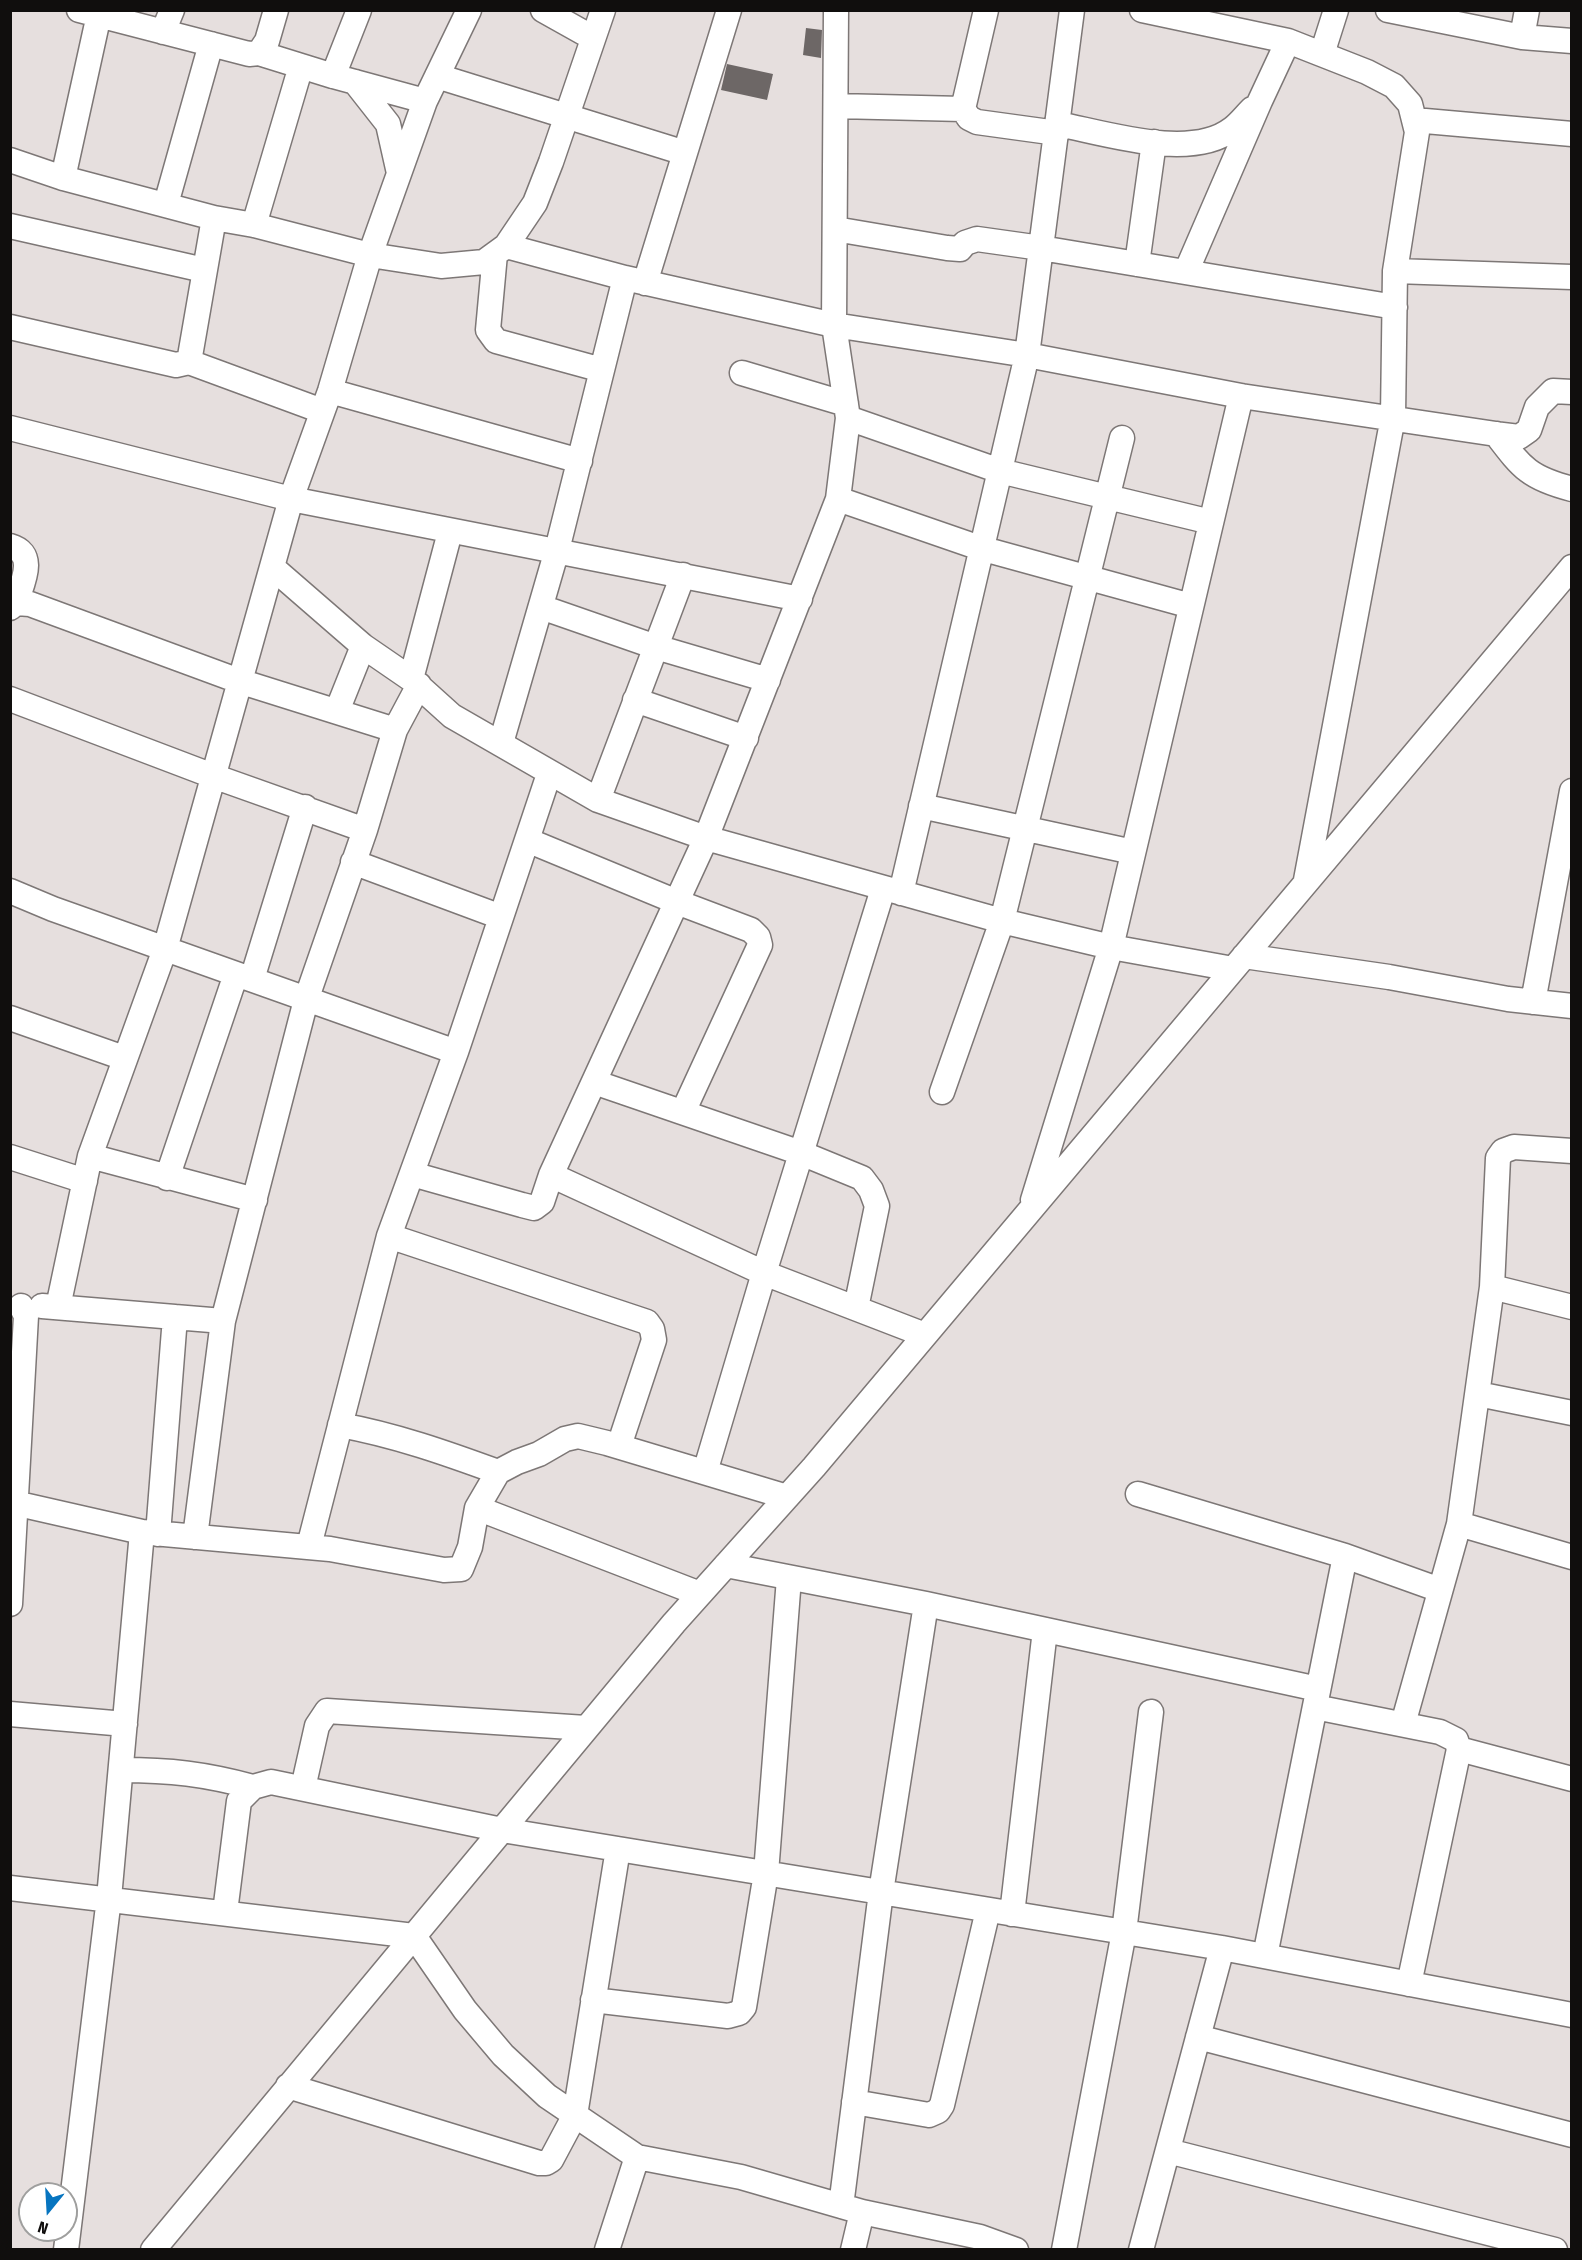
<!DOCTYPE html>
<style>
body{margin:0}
#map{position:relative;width:1582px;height:2260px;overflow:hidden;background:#e6dfde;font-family:"Fira Sans Condensed",sans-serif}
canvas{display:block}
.frame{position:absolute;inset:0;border:12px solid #100e0d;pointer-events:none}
.north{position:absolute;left:18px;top:2182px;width:60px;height:60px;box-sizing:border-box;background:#fff;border:2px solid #9f9f9e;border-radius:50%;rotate:198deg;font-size:16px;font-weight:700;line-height:24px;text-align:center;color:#100e0d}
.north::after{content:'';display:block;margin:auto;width:21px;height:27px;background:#0775c0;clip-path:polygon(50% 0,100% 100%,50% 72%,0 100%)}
</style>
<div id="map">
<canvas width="1582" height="2260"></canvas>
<div class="frame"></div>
<div class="north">N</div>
</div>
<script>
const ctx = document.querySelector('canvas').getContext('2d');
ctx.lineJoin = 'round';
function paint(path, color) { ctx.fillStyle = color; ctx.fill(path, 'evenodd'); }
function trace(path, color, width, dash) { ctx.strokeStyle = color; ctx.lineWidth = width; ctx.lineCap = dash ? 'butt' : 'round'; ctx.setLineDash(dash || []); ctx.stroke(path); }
const building = new Path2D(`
 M806,28L822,30L821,58L803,55Z
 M727,64L773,74L767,100L721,90Z`);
const street = new Path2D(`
 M79,10L249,54L259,53L267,41L276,10
 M543,10L593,38
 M986,10L963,109L969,118L977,122L1057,133
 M1142,10L1288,41L1367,72L1394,86L1410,104L1417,132L1395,271L1393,417L1306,880
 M1388,10L1522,37L1572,41
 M163,32L172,10
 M1522,37L1527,10
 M259,53L333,76L425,101
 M1322,54L1336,10
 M333,76L359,10
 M437,76L685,153
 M355,82L388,124L399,173
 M836,106L963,109
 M1414,120L1572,134
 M1058,124C1105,133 1191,161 1232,129C1239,124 1245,116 1252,109
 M10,160L63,178L214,218L254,225L370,255L441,266L484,262L506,246L535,203L551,162L603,10
 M63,178L100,10
 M166,204L211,44
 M254,225L301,66
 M10,226L204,270
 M835,229L947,248L960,249L965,243L977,239L1041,248L1395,307
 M506,246L625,278L834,325L1027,355L1241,396L1496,434L1519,437L1529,430L1537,407L1553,391L1572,392
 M495,254L488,330L496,341L602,370
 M1137,264L1154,142
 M1395,271L1572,277
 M1186,272L1260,101L1288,41
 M645,283L729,10
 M10,327L176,365L189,362L214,218
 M189,362L322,411
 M742,373L846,404
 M330,391L580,461
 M848,418L1000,471L1211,522
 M10,428L291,499L800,599
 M1496,434C1522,468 1529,478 1572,489
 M838,499L980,548L1191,606
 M10,546C38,554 22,583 16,603
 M272,567L363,646L411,679L452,716L598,800L706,838L1002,921L1111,947L1233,969
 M541,607L656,647L768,680
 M10,608L16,603L30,604L239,681L395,730
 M411,679L450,532
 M10,699L213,776L365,830
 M635,700L746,738
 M337,711L363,646
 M501,743L557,550L625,278
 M598,800L683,575
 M921,806L1133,852
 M527,840L677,902L751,930L758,937L760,945L683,1112
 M353,862L501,917
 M10,891L53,909L456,1052
 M901,893L1027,355L1072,10
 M1244,956L1389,977L1508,999L1572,1006
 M252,979L305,807
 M1533,1002L1572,791
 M10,1018L124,1058
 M594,1082L801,1153L862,1178L871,1190L877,1206L856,1308
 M942,1092L1002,921L1122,438
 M90,1156L255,1200
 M10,1157L85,1181
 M412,1174L522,1205L534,1208L542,1202L551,1175L706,838L838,499L848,418L834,325L836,10
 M551,1175L764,1273L925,1335
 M167,1178L236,974
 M1033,1200L1111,947L1241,396
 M389,1236L647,1322L652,1329L654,1340L619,1446
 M1492,1287L1572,1307
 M42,1306L223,1321
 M58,1307L90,1156L165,949L291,499L330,391L370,255L425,101L469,10
 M1478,1394L1572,1413
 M340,1425C395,1435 446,1453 498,1472
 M705,1472L764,1273L883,889
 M1138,1494L1345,1556L1440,1590
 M10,1502L142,1532L330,1549L444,1570L461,1569L470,1547L477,1508L498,1472L517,1462L539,1454L565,1439L578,1436L607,1443L787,1497
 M477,1508L700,1594
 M1459,1524L1572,1557
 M158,1534L175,1317
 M195,1537L223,1321L306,1000L365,830L395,730L419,685
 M309,1546L389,1236L456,1052L549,774
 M726,1565L926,1604L1318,1689
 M10,1604L26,1316L21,1306
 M1315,1707L1440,1732L1456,1740L1459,1749L1409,1984
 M10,1714L125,1724
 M1403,1724L1459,1524L1492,1287L1498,1158L1503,1151L1514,1147L1572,1151
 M1459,1749L1572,1779
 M121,1770C170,1770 205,1774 253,1787
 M303,1788L317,1726L327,1711L586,1728
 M10,1888L414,1936L465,2010L503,2055L547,2096L637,2157L741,2177L862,2212L980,2237L1016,2250
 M225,1912L239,1801L253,1787L271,1782L502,1830L1222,1948L1572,2015
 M1012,1914L1045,1630
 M1265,1956L1345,1556
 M593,2000L728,2016L739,2013L744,2007L766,1873L789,1578
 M1198,2037L1572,2135
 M288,2086L539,2163H546L551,2160L575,2115L618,1849
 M854,2102L929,2115L938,2111L942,2105L988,1910
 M1168,2151L1555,2250
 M841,2206L881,1892L926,1604
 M66,2250L109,1898L142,1532
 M153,2250L674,1623L814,1467L1572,567
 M607,2250L637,2157
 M853,2250L862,2212
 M1064,2250L1124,1932L1151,1712
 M1141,2250L1222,1948`);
paint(building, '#6d6766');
trace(street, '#7d7776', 27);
trace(street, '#fff', 24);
</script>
